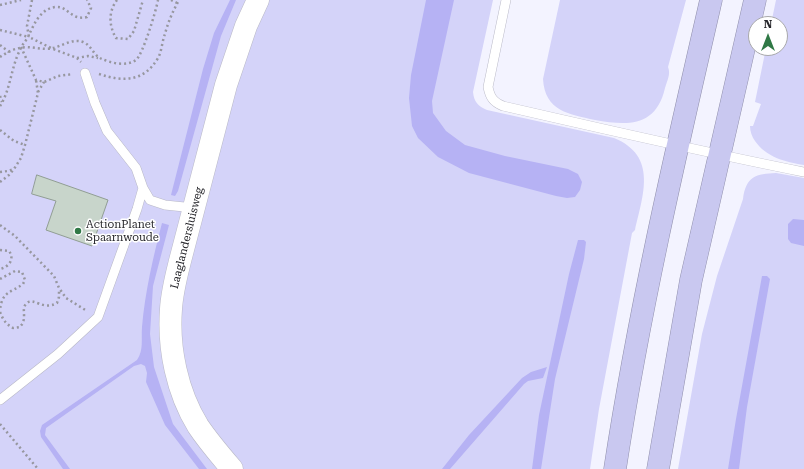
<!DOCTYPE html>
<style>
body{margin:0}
#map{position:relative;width:804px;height:469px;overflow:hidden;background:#f3f3ff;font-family:"Roboto Serif",serif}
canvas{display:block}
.north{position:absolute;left:748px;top:16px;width:40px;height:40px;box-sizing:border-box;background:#fff;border:1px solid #a8a8aa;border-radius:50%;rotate:0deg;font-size:11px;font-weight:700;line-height:16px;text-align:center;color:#26262b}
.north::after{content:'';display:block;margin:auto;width:14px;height:18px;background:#307946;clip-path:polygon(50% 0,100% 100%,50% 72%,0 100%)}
</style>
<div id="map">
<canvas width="804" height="469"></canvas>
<div class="north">N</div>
</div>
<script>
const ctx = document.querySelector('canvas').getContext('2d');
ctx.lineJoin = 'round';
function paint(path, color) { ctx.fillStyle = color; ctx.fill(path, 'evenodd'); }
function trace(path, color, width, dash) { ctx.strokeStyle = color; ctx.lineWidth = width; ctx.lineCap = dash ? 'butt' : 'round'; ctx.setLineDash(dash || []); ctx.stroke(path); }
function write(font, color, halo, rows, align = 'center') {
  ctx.font = font + ' "Roboto Serif",serif'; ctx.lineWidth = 3; ctx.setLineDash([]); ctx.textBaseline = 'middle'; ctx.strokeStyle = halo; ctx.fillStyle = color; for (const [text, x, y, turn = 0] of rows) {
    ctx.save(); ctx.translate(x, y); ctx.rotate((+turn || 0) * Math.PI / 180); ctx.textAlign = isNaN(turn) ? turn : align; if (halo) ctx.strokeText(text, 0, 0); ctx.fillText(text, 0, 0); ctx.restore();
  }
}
const green = new Path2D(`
 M0,0H250L163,318L222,469H0Z
 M267,0H493L473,92C474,102 478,106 487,110L614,138C658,156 643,195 635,230L632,233L599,409L590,469H241L209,428L184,376L180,304L232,93Z
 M560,0H686L668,67C671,74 667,81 665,88C656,127 628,126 595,120C568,114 545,111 543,79Z
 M776,0H804V165C785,162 766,157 755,141C752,137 750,131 750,126H753L761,104L755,102L766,48H780V24H771Z
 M776,173L804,178V469H678L702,334L717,276L743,199C746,176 756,174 776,173Z`);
const water = new Path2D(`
 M230,0H236L221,36L178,191L175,196L171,195L203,69L214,33Z
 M426,0H454L432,101L433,113L446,131L465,145L505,156L568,169L578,174L582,182L580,190L575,197L567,198L556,196L469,173L438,157L418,138L412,126L409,98L411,75Z
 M793,219L804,220V246L791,243L788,239V224Z
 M162,223L169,225L153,286L150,334L154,367L173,424L207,469H199L165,425L146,382L147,373L145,366L141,364L134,366L46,428L45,435L70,469H63L41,437L40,431L42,425L137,360C144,350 141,339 142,327C145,292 153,258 162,223Z
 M578,240H584L586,242L584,259L555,379L541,469H532L539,415L569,274Z
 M762,276H767L770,279L747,407L739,469H728L736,419Z
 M547,367L543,378L528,381L524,384L450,469H442L469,435L522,378L531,372Z`);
const building = new Path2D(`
 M37,175L108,200L92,246L46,230L56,201L32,194Z`);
const path = new Path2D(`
 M32,0L27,26L29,37L53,49L77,58L81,62
 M117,0C108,12 109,26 116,38L128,39L134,31L143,0
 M171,0L177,3
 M0,5L21,0
 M0,30L29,37
 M0,45L9,52
 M21,47L36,80L44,82L58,76L73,74
 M0,57C6,53 13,49 20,48C30,45 43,51 53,48C62,46 73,38 83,42C91,45 93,54 100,58C110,63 126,67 136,60C143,54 156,11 158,0
 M77,58L88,56L98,58
 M99,74C123,82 144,82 158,58C162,51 162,41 165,34C168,22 173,11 179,0
 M38,92L44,82
 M0,96L2,102
 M0,106C11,89 11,66 21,48C23,43 27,40 29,35C34,24 41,8 56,7C68,6 71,21 87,17L91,8L87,0
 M0,130L14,141L25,145
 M0,172L8,171L14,169
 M0,182L9,175L14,169L21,158L25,145L38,93L36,80
 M0,225L15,236L54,276L59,288L66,298L87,311
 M0,250L9,251C15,259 9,267 0,269
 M0,279L15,271L22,272L25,280L23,284C11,293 2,291 0,310
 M0,312C3,320 6,324 13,328L20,327C21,325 23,324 23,322C26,315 21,308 27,303C34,297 43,311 57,303L59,297V289
 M0,424L38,469`);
const lane = new Path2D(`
 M506,0L488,87C490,97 493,102 503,106C603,129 703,152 804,172
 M85,73L95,103L107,131L136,168L143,188L150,200L165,205L194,208
 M0,400L58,354L98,317L137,209L143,188`);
const secondary = new Path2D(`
 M232,469C220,455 208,441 198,426C177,392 168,348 171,309C172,292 176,277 180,261L226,85L246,26L258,0`);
const highway = new Path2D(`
 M615,469C639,311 675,156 711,0
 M658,469L691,280L755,0`);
const markers = [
 [78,231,4,"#307946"]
];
const poiNames = [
 ["ActionPlanet",86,225],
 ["Spaarnwoude",86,238]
];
const streetNames = [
 ["Laaglandersluisweg",187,238,-76]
];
paint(green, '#d4d3f9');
paint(water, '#b6b2f4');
paint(building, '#c8d5cb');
trace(building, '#919e94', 1);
trace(lane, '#b9b9c7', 10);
trace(secondary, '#b9b9c7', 23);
trace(highway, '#908fab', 23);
trace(path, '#97979f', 2.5, [2, 3]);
trace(lane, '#fff', 9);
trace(secondary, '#fff', 22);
trace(highway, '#c9c8f0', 22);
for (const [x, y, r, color] of markers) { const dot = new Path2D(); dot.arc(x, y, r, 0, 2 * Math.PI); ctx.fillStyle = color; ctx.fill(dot); trace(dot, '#fff', 1.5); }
write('11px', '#26262b', '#fff', poiNames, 'left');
write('11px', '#26262b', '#fff', streetNames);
</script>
